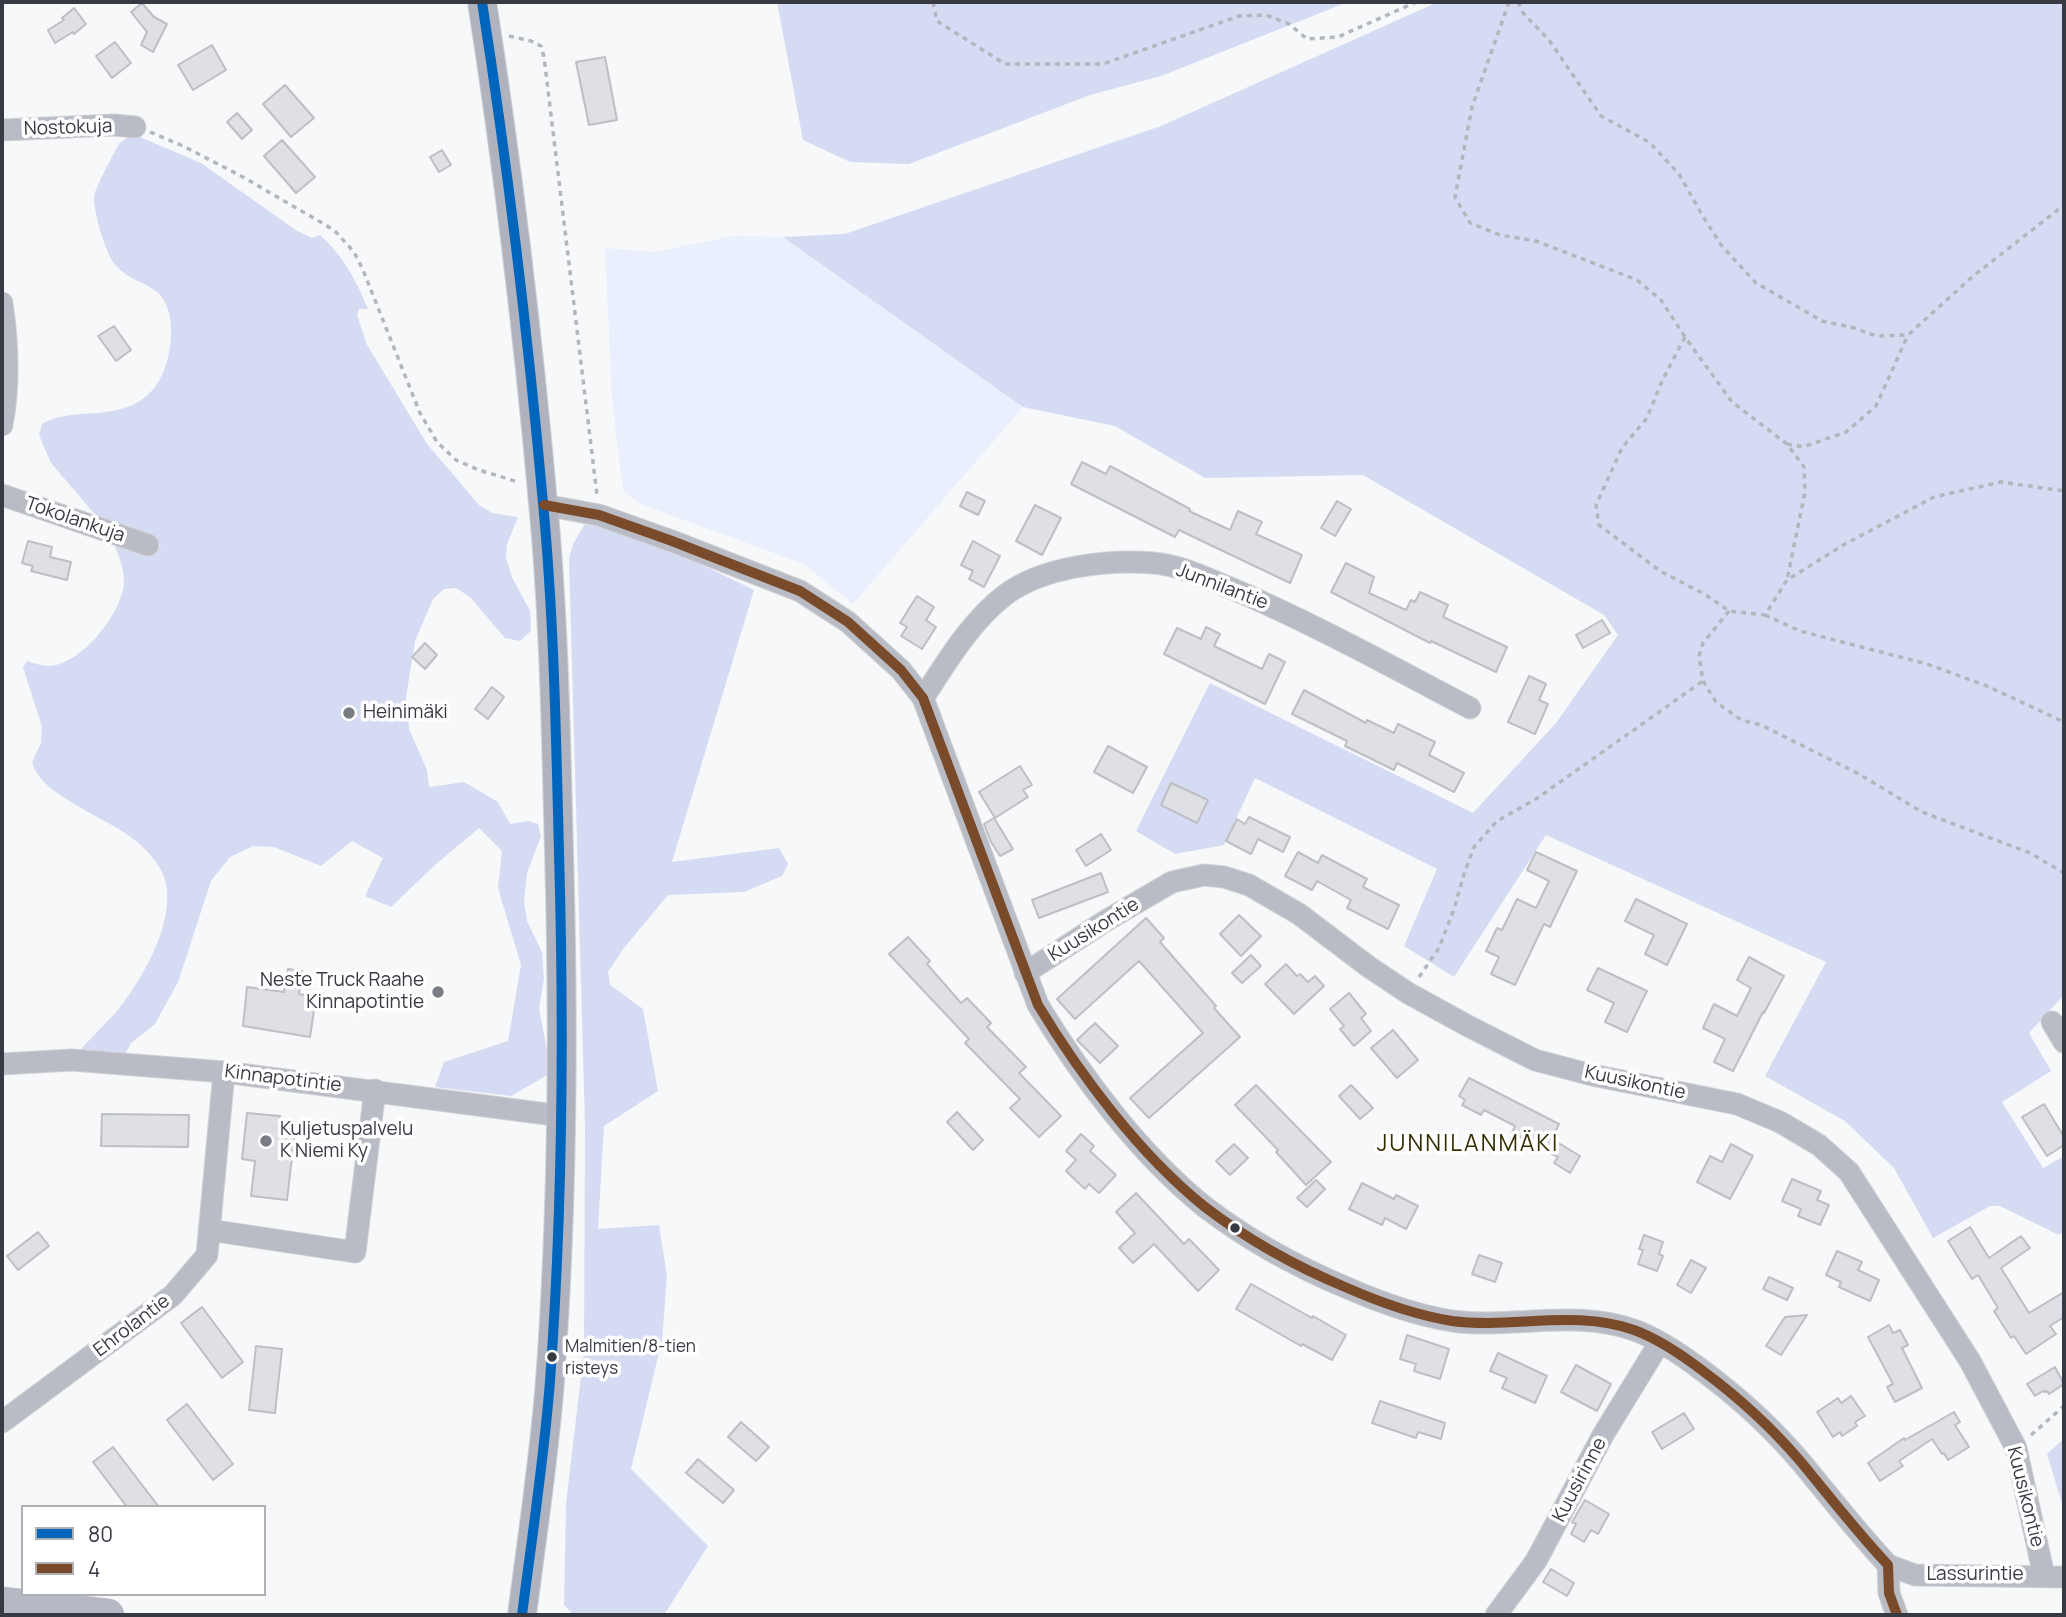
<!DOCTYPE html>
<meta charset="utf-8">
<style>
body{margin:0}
#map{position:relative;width:2066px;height:1617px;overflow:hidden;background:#f6f8fa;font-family:Manrope,sans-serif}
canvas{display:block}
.frame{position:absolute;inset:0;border:4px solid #383a43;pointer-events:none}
.legend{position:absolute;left:21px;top:1505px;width:245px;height:91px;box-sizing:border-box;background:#fff;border:2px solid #afb0b4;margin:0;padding:9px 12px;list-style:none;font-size:21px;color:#383a43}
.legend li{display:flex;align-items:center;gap:14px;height:35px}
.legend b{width:35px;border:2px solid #afb0b4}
</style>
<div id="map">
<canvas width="2066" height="1617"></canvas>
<div class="frame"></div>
<ul class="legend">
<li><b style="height:9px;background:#0065bd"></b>80</li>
<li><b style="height:9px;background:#7a4b2a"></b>4</li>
</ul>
</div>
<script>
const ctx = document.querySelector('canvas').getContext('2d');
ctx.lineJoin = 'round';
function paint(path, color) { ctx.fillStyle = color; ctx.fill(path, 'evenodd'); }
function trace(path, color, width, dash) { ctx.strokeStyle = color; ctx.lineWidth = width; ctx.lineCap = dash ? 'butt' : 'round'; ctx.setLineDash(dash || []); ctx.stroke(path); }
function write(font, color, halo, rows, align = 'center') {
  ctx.font = font + ' Manrope,sans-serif'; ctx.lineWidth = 7; ctx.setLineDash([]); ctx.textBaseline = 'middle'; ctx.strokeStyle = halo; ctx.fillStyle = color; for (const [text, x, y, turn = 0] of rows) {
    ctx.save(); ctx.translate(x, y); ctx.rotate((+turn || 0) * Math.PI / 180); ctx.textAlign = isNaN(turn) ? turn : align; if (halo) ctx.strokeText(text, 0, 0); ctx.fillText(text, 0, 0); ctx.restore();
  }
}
const green = new Path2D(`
 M734,236L783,237L1023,407L853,604L804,564L638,503L623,490L612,399L605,248L655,252Z`);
const forest = new Path2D(`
 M777,2H1348L1161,76L1090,95L909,164L850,162L803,140Z
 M1438,2H2064V995L2029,1033L2051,1071L2002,1102L2043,1168L2064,1156V1233L2057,1234L2000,1206H1990L1933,1238L1894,1168L1845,1121L1765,1076L1826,962L1546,835L1454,977L1404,946L1437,869L1255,778L1224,845L1175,854L1136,831L1210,683L1473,813L1556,723L1618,635L1604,615L1363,475L1205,478L1115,426L1023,407L783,237L845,234L1161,126Z
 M133,134L201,163L297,231L312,238L320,235C344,257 356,280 368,309H359L357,315L366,343L427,444L479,505L492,513L518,517L507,544L506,558L512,577L530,611L531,631L520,641L505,638L470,597L456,588L444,589L433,599L415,641L406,697L409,729L427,770L429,787L464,782L498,802L510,824L528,821L538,824L541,836L527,873L524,901L527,921L542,952L544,979L539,1008L551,1073L511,1096L435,1087L444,1062L508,1041L521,965L498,888L502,851L479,828L435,865L391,907L365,896L383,858L352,841L321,866L274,847L253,846L230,857L211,881L178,982L155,1024L131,1043L125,1054L80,1050C92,1037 105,1024 117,1011C144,978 186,906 158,865C140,837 109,824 81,808C62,796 38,784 32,762L41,743L42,727L23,667L27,661C34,663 42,666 48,666C81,666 123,612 124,582C124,567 118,553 112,540L152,553L161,546L155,538L98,518L51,463L39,435L42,424C76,404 124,426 155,387C172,365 180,312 157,292C142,280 127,280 113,262C105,250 93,211 94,196C94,191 116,148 120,143C123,140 129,137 133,134Z
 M585,524L628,529L754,590L672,862L779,848L788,864L782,876L744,892L668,895L623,949L608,972L610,985L643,1009L658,1091L604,1126L598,1229L659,1225L667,1276L662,1340L631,1469L708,1546L664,1615H574L564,1605L566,1504L584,1351L585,1126L569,558L573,544Z
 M2061,1441H2064V1510L2047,1454Z`);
const building = new Path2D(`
 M142,3L154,17L167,24L153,52L141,45L147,32L131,12Z
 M74,8L86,24L74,34L73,32L55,43L48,30L64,20L62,18Z
 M115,42L131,63L112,78L96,56Z
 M212,45L226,70L193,90L178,65Z
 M605,57L617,120L589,125L576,62Z
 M285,85L314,118L291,137L263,104Z
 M237,113L252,130L242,139L227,122Z
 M282,140L315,177L296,193L264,156Z
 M442,150L451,165L439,172L430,157Z
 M114,326L131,350L116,361L98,336Z
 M1082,462L1106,474L1110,466L1190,509L1189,511L1230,530L1238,511L1262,522L1256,534L1302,555L1290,583L1179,530L1175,537L1071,484Z
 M967,492L985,501L978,515L960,506Z
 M1337,501L1351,509L1335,536L1321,528Z
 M1035,505L1061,518L1042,555L1016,541Z
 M28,541L52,547L50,557L71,562L67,580L31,571L33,566L22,563Z
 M973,541L1000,556L984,587L969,579L973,571L961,565Z
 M1346,563L1374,577L1369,593L1406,610L1411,600L1415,602L1420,592L1448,605L1443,617L1507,647L1496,672L1431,641L1430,643L1331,592Z
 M917,596L934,607L926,620L936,627L922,649L901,636L907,627L900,623Z
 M1602,620L1610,633L1583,648L1576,635Z
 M1206,627L1220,634L1214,646L1262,669L1269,654L1285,662L1265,704L1164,654L1177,628L1201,639Z
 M425,643L437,655L425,669L412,657Z
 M1529,676L1546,684L1539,700L1548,704L1535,734L1508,722Z
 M492,687L504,697L488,719L475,709Z
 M1304,690L1366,723L1367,720L1394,733L1398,724L1435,742L1429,755L1464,773L1454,792L1397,763L1394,770L1345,746L1347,741L1292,714Z
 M1108,746L1147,767L1133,793L1094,772Z
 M1020,766L1032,785L1023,790L1028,797L995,818L979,792Z
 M1171,783L1208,800L1197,823L1161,805Z
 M1249,817L1290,837L1283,852L1258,839L1251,854L1226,841L1237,819L1245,824Z
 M994,818L1013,849L1000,856L991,842L984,824Z
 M1101,834L1111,850L1086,866L1076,850Z
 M1298,852L1318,863L1322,855L1367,879L1363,887L1399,905L1388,929L1347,908L1351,900L1317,881L1312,890L1285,876Z
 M1536,852L1577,871L1550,927L1544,924L1515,985L1491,974L1499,957L1486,951L1497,928L1502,930L1517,899L1536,908L1549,881L1527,870Z
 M1101,873L1108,892L1039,918L1032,900Z
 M1636,899L1687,924L1667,965L1645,954L1654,935L1625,921Z
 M1239,915L1261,936L1241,956L1220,934Z
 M1146,918L1164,938L1160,942L1216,1006L1214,1008L1240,1037L1149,1118L1130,1098L1203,1033L1139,961L1075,1019L1057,999Z
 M908,937L930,961L927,964L961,1003L967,998L991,1023L987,1027L1026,1067L1019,1073L1061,1116L1039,1137L1010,1108L1020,1099L965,1043L969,1039L889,954Z
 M1251,955L1261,966L1242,983L1232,973Z
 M1749,957L1784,976L1764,1013L1763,1012L1733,1071L1714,1062L1725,1039L1703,1028L1714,1004L1737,1016L1751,988L1737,980Z
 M1286,964L1297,976L1300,974L1308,982L1315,976L1324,986L1294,1014L1265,984Z
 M1598,968L1647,991L1627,1032L1605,1022L1614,1003L1587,990Z
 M288,969L302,971L299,994L316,997L310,1037L243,1026L247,987L284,992Z
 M1349,993L1366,1014L1361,1018L1371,1031L1354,1046L1340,1029L1344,1026L1330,1009Z
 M1095,1023L1118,1046L1100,1063L1077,1040Z
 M1393,1030L1418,1060L1397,1078L1371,1048Z
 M1469,1078L1559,1124L1552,1139L1580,1156L1570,1173L1554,1163L1558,1157L1512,1133L1515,1126L1484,1110L1481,1115L1462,1105L1465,1100L1459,1096Z
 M1256,1085L1331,1162L1306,1185L1276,1152L1278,1150L1235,1105Z
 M1351,1085L1373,1108L1360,1119L1339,1096Z
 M2044,1104L2064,1137V1145L2047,1156L2022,1117Z
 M957,1112L983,1140L973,1150L947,1122Z
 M247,1113L280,1116L278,1129L295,1131L287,1200L251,1196L255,1161L242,1159Z
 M102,1114L189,1115L188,1147L101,1146Z
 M1081,1134L1094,1146L1090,1151L1116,1175L1099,1193L1089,1184L1085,1189L1066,1171L1076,1160L1066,1151Z
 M1234,1144L1248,1158L1230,1175L1216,1161Z
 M1731,1144L1753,1156L1730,1199L1697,1182L1710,1156L1722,1162Z
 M1792,1179L1821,1191L1817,1200L1829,1205L1820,1225L1798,1216L1801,1209L1782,1201Z
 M1316,1180L1325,1189L1307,1207L1297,1198Z
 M1362,1183L1394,1199L1396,1195L1418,1206L1406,1229L1385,1218L1382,1225L1349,1209Z
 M1136,1193L1184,1244L1189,1239L1219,1270L1198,1291L1154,1244L1133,1263L1119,1248L1135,1233L1116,1212Z
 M1970,1227L1989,1258L2021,1236L2030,1248L2001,1268L2029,1313L2064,1292V1317L2050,1326L2056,1334L2026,1354L2014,1336L2011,1338L1994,1311L1998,1308L1978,1275L1972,1279L1948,1241Z
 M38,1232L49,1246L18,1270L7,1256Z
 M1644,1235L1663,1242L1659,1254L1663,1256L1657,1271L1638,1264L1643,1250L1639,1249Z
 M1837,1251L1862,1262L1858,1270L1879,1280L1870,1301L1839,1287L1841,1282L1826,1275Z
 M1479,1255L1502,1263L1495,1282L1472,1274Z
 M1691,1260L1706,1268L1691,1293L1677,1285Z
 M1769,1277L1793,1288L1787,1300L1763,1289Z
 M1251,1284L1312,1318L1313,1316L1346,1335L1332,1360L1302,1344L1301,1346L1236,1309Z
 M202,1307L243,1362L222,1378L181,1323Z
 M1807,1315L1781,1355L1766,1346L1785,1317Z
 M1889,1325L1893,1333L1900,1330L1908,1345L1902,1348L1922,1388L1895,1402L1887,1387L1893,1384L1868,1337Z
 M1407,1335L1449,1349L1440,1379L1414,1371L1416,1364L1400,1359Z
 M256,1346L282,1349L275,1413L249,1410Z
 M1498,1353L1547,1376L1535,1403L1502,1388L1507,1378L1490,1371Z
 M1576,1365L1611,1384L1597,1411L1561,1392Z
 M2055,1367L2064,1384L2049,1394L2047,1391L2045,1392L2043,1391L2035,1396L2027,1384Z
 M1851,1396L1865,1416L1855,1422L1857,1426L1842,1436L1840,1432L1833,1437L1817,1412L1838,1398L1841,1403Z
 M1380,1401L1445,1423L1441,1439L1418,1432L1416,1438L1372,1423Z
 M187,1404L233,1464L213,1480L167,1420Z
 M1954,1412L1960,1422L1955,1425L1969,1447L1948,1460L1944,1453L1942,1454L1932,1439L1899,1461L1903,1466L1880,1481L1868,1463L1904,1438L1905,1440Z
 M1684,1413L1694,1429L1662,1449L1652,1432Z
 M741,1422L769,1447L756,1461L728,1437Z
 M113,1447L159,1507H127L93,1462Z
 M698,1459L734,1490L723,1503L686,1473Z
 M1585,1500L1609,1514L1598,1534L1591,1530L1584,1542L1571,1534L1576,1524L1572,1522Z
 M1551,1569L1574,1583L1567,1596L1543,1582Z`);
const path = new Path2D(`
 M933,2L937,21L1005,64H1103L1239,16L1266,15L1289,24L1307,39L1338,37L1416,2
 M1509,2L1472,107L1455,197L1470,223L1500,235L1536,241L1637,280L1661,300L1685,337L1732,402L1787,444L1804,467L1805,492L1787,580
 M1518,2L1523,13L1549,40L1601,116L1649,142L1679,174L1701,213L1721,245L1756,283L1822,321L1851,327L1876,336L1908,335L1972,277L2064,205
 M509,36L531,41L541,46L544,57L597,495
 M150,132L183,146L243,177L334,230L354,252L363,270L420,413L437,442L456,460L479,470L518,482
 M1685,337L1662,381L1647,418L1622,448L1596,505L1599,525L1660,571L1706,595L1729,611L1765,615L1787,580L1845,544L1934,497L2001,482L2064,491
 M1787,444L1803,447L1846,432L1876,406L1908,335
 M1729,611L1703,643L1699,656L1703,681L1716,702L1741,720L1761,725L1859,774L1922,812L2030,853L2064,873
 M1765,615L1800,631L1927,664L1987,686L2064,722
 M1419,977L1439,948L1454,909L1464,874L1474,847L1497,821L1536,799L1703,681
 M2031,1435L2064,1406`);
const minor = new Path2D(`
 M2,130L114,125L135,127
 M2,303C8,344 10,384 2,425
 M2,495L148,545
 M544,505L599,515L672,541L800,591L848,622L901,670L923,698L1038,1005C1081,1076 1140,1155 1205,1207C1248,1240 1295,1266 1345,1287C1379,1302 1415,1315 1452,1321C1512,1329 1575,1309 1634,1330C1659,1339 1682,1355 1703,1371C1738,1397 1773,1429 1801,1462C1830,1497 1857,1532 1888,1565L1889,1593L1897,1615
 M923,698C947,662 970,622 1005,595C1042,567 1107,559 1153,563C1181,565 1208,579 1233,589C1314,624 1392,667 1470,708
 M1025,973L1107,920L1172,882L1204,875L1224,877L1249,885L1299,914L1369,967L1408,993L1468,1026L1535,1060L1592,1075L1737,1104L1780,1122L1819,1145L1849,1172L1970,1361L2016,1448L2044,1576
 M2052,1022L2064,1042
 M2,1064L72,1060L224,1072L562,1116
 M209,1230L355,1252L375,1090
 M2,1422L173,1295L207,1255L224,1072
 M1888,1565L1915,1575L2064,1577
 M1496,1615L1536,1561L1603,1435L1660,1342`);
const major = new Path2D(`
 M482,2C508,168 528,335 543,503C554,618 556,736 559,852C564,1028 563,1205 550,1381C544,1459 532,1537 522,1615`);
const highway = new Path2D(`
 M2,1603L108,1615`);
const bus1 = new Path2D(`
 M482,2C508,168 528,335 543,503C554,618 556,736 559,852C564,1028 563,1205 550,1381C544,1459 532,1537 522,1615`);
const bus2 = new Path2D(`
 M544,505L599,515L672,541L800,591L848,622L901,670L923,698L1038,1005C1081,1076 1140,1155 1205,1207C1248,1240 1295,1266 1345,1287C1379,1302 1415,1315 1452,1321C1512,1329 1575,1309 1634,1330C1659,1339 1682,1355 1703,1371C1738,1397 1773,1429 1801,1462C1830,1497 1857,1532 1888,1565L1889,1593L1897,1615`);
const markers = [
 [349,713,7,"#7a7c83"],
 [438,992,7,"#7a7c83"],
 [266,1141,7,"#7a7c83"],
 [1235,1228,6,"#383a43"],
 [552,1357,6,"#383a43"]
];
const busNames = [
 ["Malmitien/8-tien",565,1347],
 ["risteys",565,1369]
];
const streetNames = [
 ["Nostokuja",68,128,-2],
 ["Tokolankuja",75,520,19],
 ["Junnilantie",1222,587,21],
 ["Kuusikontie",1094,930,-32],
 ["Kinnapotintie",283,1079,7],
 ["Kuusikontie",1635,1083,12],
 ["Ehrolantie",132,1326,-37],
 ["Kuusirinne",1580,1480,-62],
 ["Kuusikontie",2025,1497,76],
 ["Lassurintie",1975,1575]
];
const poiNames = [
 ["Heinimäki",363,713],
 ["Neste Truck Raahe",424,981,"right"],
 ["Kinnapotintie",424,1003,"right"],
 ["Kuljetuspalvelu",280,1130],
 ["K Niemi Ky",280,1152]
];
const quarterNames = [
 ["JUNNILANMÄKI",1468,1145]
];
paint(green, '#eaeffd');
paint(forest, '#d5dbf3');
paint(building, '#dee0e5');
trace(building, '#bdbfc4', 2);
trace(minor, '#d1d2d5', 23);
trace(major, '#d1d2d5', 30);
trace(highway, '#d1d2d5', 33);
trace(path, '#b4b6be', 3.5, [5, 5]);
trace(minor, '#b9bcc5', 21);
trace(major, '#b0b3be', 28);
trace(highway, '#b6b8c3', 32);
trace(bus1, '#0065bd', 10);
trace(bus2, '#7a4b2a', 10);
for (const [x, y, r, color] of markers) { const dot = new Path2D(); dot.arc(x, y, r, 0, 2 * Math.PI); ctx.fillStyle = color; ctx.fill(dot); trace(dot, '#fff', 2.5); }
write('17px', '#383a43', '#fff', busNames, 'left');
write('19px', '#383a43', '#fff', streetNames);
write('19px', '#383a43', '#fff', poiNames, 'left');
ctx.letterSpacing = '2px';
write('23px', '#382e03', '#fff', quarterNames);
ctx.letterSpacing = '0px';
</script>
